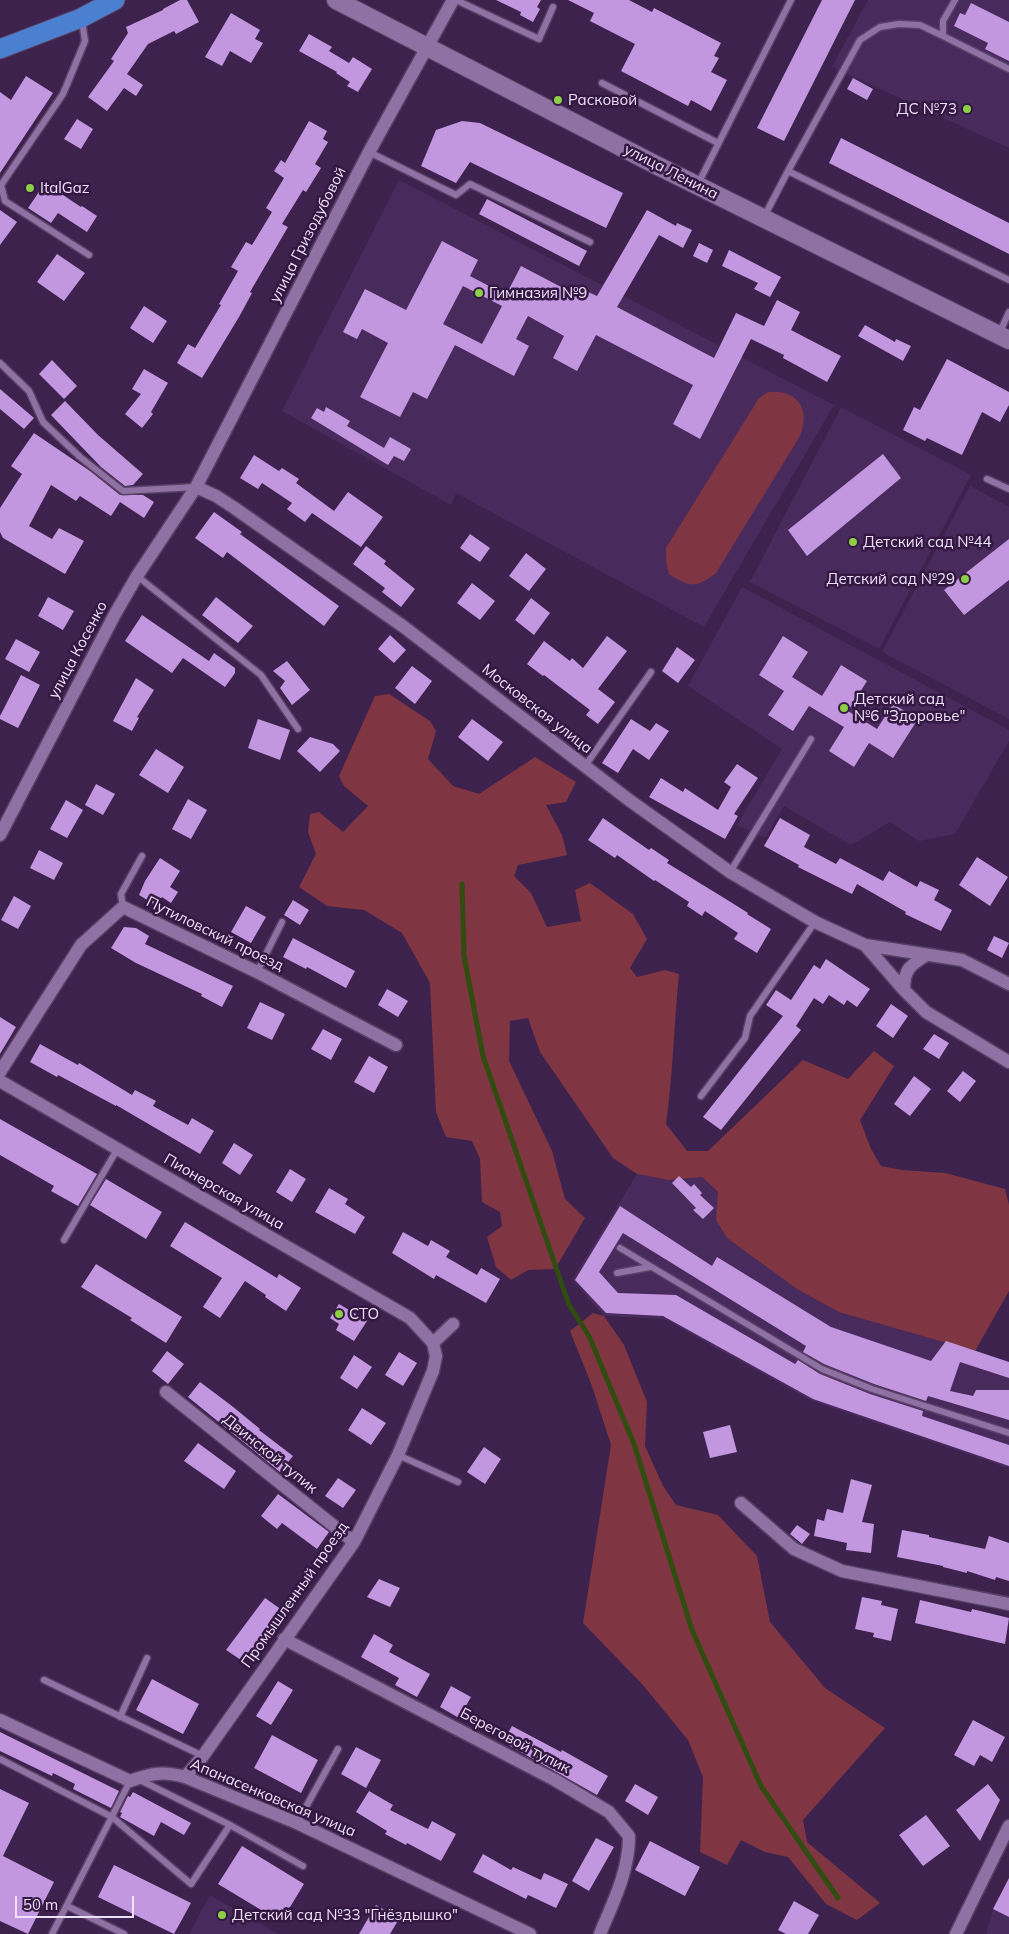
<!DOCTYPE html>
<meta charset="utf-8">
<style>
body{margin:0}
#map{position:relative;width:1009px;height:1934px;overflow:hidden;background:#3d224d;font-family:Mulish,sans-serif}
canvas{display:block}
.scale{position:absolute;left:15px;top:1896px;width:119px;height:22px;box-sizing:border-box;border:2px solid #f0e0fb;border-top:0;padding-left:6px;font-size:15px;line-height:18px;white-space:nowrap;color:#f0e0fb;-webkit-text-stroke:4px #331842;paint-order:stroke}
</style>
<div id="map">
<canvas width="1009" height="1934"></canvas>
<div class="scale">50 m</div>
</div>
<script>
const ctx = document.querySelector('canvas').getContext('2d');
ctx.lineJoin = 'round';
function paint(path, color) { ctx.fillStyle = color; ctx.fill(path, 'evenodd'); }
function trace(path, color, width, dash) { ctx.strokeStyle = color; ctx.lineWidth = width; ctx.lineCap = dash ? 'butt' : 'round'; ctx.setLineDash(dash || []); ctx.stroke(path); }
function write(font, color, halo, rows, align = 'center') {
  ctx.font = font + ' Mulish,sans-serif'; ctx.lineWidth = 5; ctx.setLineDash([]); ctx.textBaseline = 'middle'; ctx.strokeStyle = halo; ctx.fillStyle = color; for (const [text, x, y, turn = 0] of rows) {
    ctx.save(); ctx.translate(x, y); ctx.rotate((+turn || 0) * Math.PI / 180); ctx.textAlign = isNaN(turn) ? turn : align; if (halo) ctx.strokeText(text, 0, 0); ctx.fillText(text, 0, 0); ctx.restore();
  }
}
const built = new Path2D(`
 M868,0H1009V148L832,67Z
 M399,180L834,405L704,627L456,493L451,505L282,411Z
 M841,407L971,475L879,649L750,582Z
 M970,486L1009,507V719L882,652Z
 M742,587L1009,730V741L955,834L919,841L890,822L851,845L784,806L765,838L737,825L782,749L688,686Z
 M637,1174L669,1180L701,1177L718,1192L717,1220L946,1341L1009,1362V1468L812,1401L664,1319L604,1316L572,1280Z
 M210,1895L278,1934H189Z
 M993,1909L1009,1917V1934H986Z`);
const green = new Path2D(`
 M768,392C798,390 811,409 800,436L716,573C696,588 691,588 669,574L666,562V548L759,398Z
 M389,694L430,721L436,731L428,759L453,786L479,794L535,757L576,782L566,802L546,805L562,835L567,855L518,865L514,876L531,893L547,927L581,921L575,890L590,883L633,914L647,939L630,968L637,977L665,970L679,974C674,1024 673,1074 666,1124L687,1151H708L803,1060L848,1079L874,1051L894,1066L860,1120L871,1149L881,1166L902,1170L945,1173L1005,1189L1009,1205V1291L975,1351L839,1312L797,1289L727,1238L716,1220L718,1192L702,1177L669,1180L637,1174L613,1158L540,1052L528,1018L510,1021L509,1061L552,1151L565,1199L585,1218L555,1269L528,1270L511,1280L496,1267L487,1237L502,1226L500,1212L482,1202L480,1159L472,1141L446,1137L436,1112L430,983L402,933L364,910L327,906L299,887L316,854L308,832L310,814L319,812L343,832L368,806L344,786L339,776L375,696Z
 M593,1313L604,1316L624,1345L647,1402L645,1446L663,1486L676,1505L718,1515L757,1556L770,1622L825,1688L885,1728L803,1820L807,1842L880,1903L857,1920L826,1904L788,1857L765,1852L741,1840L727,1865L700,1852L703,1777L688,1740L642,1684L583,1623L611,1445L592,1386L570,1331Z`);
const stream = new Path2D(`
 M462,884L464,956L483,1056L569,1305L589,1336L634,1444L692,1630L761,1786L838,1898`);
const building = new Path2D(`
 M180,0H187L199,22L176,34L174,31L148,44L127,74L143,85L136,96L124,88L107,111L88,97L114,61L111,59L128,33L126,27L163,10V9Z
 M496,0H541L537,7L540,9L533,22L520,15L521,12Z
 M568,0H629L652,12L654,8L721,43L714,56L719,58L711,72L727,80L711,111L691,100L688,106L621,71L635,44L590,21L594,13Z
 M822,0H855L784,141L757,128Z
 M971,3L1009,22V61L985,49L988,43L954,26L960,13L965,15Z
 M231,13L260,30L255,39L263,43L251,63L230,51L222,66L205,57Z
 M309,34L332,47L329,51L349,63L353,57L372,69L358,92L347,86L350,82L336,73L337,72L299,51Z
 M26,76L53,93L0,173V92L11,100Z
 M853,78L873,89L867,100L847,89Z
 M77,119L93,129L81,149L64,139Z
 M309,121L327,131L323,139L328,142L315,164L321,168L306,192L303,190L282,224L288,227L250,292L252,293L239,317L202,378L177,363L188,344L195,348L221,305L219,304L238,271L231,267L246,242L252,245L272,212L266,208L284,178L274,171L281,160L285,163Z
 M462,121L480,123L623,193L606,228L470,162L456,183L421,166L436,130Z
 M841,138L1009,223V254L829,163Z
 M45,183L81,207L82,206L97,216L87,232L58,213L51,223L28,208Z
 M487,199L587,251L579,266L479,214Z
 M0,210L17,222L0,245Z
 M647,210L676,226L677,223L692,230L683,248L659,235L617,307L714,358L736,313L764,326L777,300L800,312L791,330L841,356L827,382L783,358L784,355L751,339L700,439L673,424L693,385L596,335L577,371L553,358L564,336L528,316L516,339L529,346L514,376L455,345L427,399L413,392L400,417L360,397L388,343L362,329L357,339L343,332L365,289L406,310L442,241L478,260L470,276L506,295L521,266L584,299L588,292L597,296ZM463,286L502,306L482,344L443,324Z
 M699,243L713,250L707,263L693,256Z
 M729,250L781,277L770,297L754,289L758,283L722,266Z
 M57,254L85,273L64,301L37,282Z
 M144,306L167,321L153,343L130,328Z
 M865,325L895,342L896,339L911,346L903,361L858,336Z
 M947,359L1009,392V405L1000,422L982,412L962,455L927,438L925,441L903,430L914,407L920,410Z
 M52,360L77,386L64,399L39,374Z
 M144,369L168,383L151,412L153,414L142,428L125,414L141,394L132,389Z
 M0,389L34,418L24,429L0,409Z
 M65,401L98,435L143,474L133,485L125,486L101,467L51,415Z
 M326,407L350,421L347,426L384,448L390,437L411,449L404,461L394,456L388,465L311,418L317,408L324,412Z
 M34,433L90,471L120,495H143L154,502L144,518L120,502L111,516L80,496L76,501L51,485L29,526L52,539L59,528L84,541L65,574L3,538L0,532V508L22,474L11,466Z
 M883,454L901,478L807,556L788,530Z
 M254,455L279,471L282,468L299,479L296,483L334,511L348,492L383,517L361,547L312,513L305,522L287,509L292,503L262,483L258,489L240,478Z
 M214,512L242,532L240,534L339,606L324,626L227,552L223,558L195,538Z
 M470,534L490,548L480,562L460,548Z
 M1009,539V580L964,615L944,590Z
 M366,546L386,561L384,564L415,589L401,607L382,592L385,588L353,564Z
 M526,553L546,569L529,591L509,576Z
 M472,583L495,601L480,620L457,603Z
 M48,597L74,611L63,630L38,616Z
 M216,597L253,626L238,643L202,615Z
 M531,598L550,613L534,635L515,620Z
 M142,615L209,661L214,653L235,668V673L225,687L183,658L172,673L125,641Z
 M390,635L406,650L394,663L378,649Z
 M607,636L627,651L598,689L615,702L598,724L586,715L590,710L544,675L543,676L527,664L544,641L570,661L572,658L583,668Z
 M783,636L808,652L792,677L822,696L841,665L867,681L848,711L877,729L893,704L918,719L893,758L869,743L854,767L829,751L844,727L809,706L793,731L768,715L784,691L759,675Z
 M16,639L40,652L29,672L5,659Z
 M677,647L695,660L678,683L662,671Z
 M287,661L310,690L292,705L280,688L285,681L273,671Z
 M412,666L432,681L415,704L395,688Z
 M21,675L40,685L18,728L0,719V716Z
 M136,678L154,690L137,717L139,718L132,731L113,721Z
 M258,719L290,730L280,760L248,748Z
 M472,719L503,742L488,761L458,737Z
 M631,719L650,731L656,723L669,731L649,760L633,749L618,773L602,763Z
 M310,737L333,744L340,751L320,772L297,751Z
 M156,749L184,767L168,793L139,775Z
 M737,764L758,778L734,814L738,816L725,839L649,797L661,778L683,792L685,788L718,810L731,787L724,782Z
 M96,784L115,794L103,815L85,805Z
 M188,799L207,810L191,839L172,829Z
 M66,800L83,810L67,838L50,829Z
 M603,818L649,850L651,848L669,860L667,863L729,901L748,913L747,914L771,929L757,953L734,939L738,933L705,911L702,916L687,906L689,902L655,880L654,881L617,855L615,858L588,840Z
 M780,818L810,835L804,847L836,864L840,858L883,881L889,871L917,887L920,881L939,890L934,900L952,910L941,931L905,914L906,912L857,884L852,894L798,867L799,865L764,846Z
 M39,850L63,863L54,880L30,868Z
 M977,857L1008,877L990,906L959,885Z
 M160,858L180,871L170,887L178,892L171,903L162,897L157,906L139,895L145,881Z
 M14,896L31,906L18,929L1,920Z
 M293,900L309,910L300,925L284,915Z
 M246,906L266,917L251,943L231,932Z
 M124,927L136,928L149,936L145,944L233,986L222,1007L201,996L202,994L136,963L111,948Z
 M994,936L1009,943L1002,958L987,950Z
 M293,938L355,971L346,988L307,967L306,969L283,957Z
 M826,959L870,989L857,1007L847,1000L844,1005L829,995L823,1004L814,998L796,1026L801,1030L721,1130L703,1117L783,1016L766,1005L776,990L791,1000L814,965L820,969Z
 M387,989L408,1001L398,1017L378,1005Z
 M260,1002L285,1014L272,1040L247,1028Z
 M891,1004L908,1016L893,1038L876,1026Z
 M0,1017L16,1027L0,1054Z
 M323,1029L342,1039L331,1060L311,1049Z
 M934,1034L949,1043L939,1059L923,1049Z
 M40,1044L78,1065L79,1063L132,1095L135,1090L156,1101L153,1106L188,1125L192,1118L214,1131L200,1154L116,1105V1106L58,1075L57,1077L30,1062Z
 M369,1056L388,1067L374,1093L354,1082Z
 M963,1071L976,1081L960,1102L947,1091Z
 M914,1076L931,1089L910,1116L894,1104Z
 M0,1119L97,1174L78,1206L51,1191L54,1186L0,1155Z
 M234,1143L253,1155L240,1175L222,1163Z
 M290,1169L306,1179L292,1202L276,1192Z
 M679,1176L691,1187L694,1184L702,1193L700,1195L714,1208L703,1219L693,1210L696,1208L672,1183Z
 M106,1179L162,1212L146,1239L90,1205Z
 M329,1188L348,1199L345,1204L365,1217L355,1234L315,1212Z
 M620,1206L712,1266L717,1257L831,1327L931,1361L946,1341L1009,1362V1378L960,1362L950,1391L973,1396L976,1390H1009V1420L928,1396L926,1401L874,1384L824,1364L803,1352L806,1346L623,1233L599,1272L618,1293L676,1295L795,1364L798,1360L820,1374L870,1394L923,1411L922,1416L1009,1445V1466L813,1399L663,1316L606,1313L575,1280Z
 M185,1222L277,1278L279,1274L301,1288L286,1311L265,1297L266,1295L245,1281L220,1318L203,1307L222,1278L170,1246Z
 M403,1232L428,1246L431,1240L450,1251L446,1257L477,1275L481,1268L500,1279L486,1303L436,1275L434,1279L392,1253Z
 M96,1264L182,1317L166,1343L130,1320L132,1318L81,1287Z
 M339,1304L367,1321L354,1341L336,1330L339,1324L330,1318Z
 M167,1351L184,1364L168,1384L152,1371Z
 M399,1352L417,1363L403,1386L385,1375Z
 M354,1355L372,1367L357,1389L340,1378Z
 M200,1382L232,1406L260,1429L259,1430L293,1456L280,1472L188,1397Z
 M362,1408L386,1423L371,1445L348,1430Z
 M730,1425L737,1452L710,1458L703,1432Z
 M198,1443L236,1471L224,1489L184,1461Z
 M484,1447L501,1459L485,1484L467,1472Z
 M338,1478L356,1490L343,1508L325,1496Z
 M851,1479L872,1485L862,1522L874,1524L871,1553L846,1550L847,1543L814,1536L817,1519L824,1521L827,1509L843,1513Z
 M278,1494L329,1532L317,1549L282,1523L277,1529L261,1516Z
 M797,1525L810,1534L802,1544L790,1534Z
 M902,1530L929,1535V1537L985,1549L989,1536L1009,1543V1581L996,1577L995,1580L967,1571V1573L943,1567V1566L897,1557Z
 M379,1579L400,1588L390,1607L367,1597Z
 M862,1597L882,1601L881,1605L898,1609L891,1641L873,1637L874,1633L855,1629Z
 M265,1598L282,1610L244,1662L226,1650Z
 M920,1600L971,1612L972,1609L1009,1618L1005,1644L915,1623Z
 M374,1634L393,1645L389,1652L430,1674L417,1697L395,1685L399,1678L361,1657Z
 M152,1679L199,1704L183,1734L136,1710Z
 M278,1681L293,1690L271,1725L256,1716Z
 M451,1686L471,1697L459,1718L440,1707Z
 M973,1720L1005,1737L992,1762L980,1755L974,1766L954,1755Z
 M512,1726L561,1752L562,1750L608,1776L597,1795L503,1742Z
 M0,1732L119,1791L111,1808L73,1789L75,1784L53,1773L52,1776L0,1751Z
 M272,1735L318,1760L301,1793L254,1768Z
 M356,1747L381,1760L366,1788L341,1774Z
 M635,1784L658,1797L648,1815L625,1801Z
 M988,1784L1000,1800L980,1841L956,1810Z
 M0,1789L29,1803L3,1856L54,1882L28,1934L0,1921Z
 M369,1791L393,1805L390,1810L428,1829L432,1821L456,1834L441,1861L407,1843L406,1845L385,1834L387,1831L356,1812Z
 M133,1792L191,1823L184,1835L161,1822L154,1836L120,1817L122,1813L120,1812L128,1796L130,1797Z
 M926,1815L950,1846L923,1866L899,1835Z
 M596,1838L614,1847L589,1891L572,1881Z
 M650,1841L700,1867L685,1896L635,1870Z
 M242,1846L304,1884L281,1922L218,1884Z
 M483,1854L511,1870L513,1867L541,1880L544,1873L568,1884L556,1908L528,1895L526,1899L473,1872Z
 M114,1865L191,1903L174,1934L98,1897Z
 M1009,1878V1917L993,1909Z
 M794,1901L819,1915L808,1934H786L778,1930Z
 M376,1905L399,1919L390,1934H359Z`);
const lane = new Path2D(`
 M456,0L539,39L553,7
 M955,0L943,21V36L1009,69
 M82,21L85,41L63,94L1,185L5,201L89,255
 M602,83L718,143
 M369,152L456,195L470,184L590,242
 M788,171L860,40L880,27L899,24L920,25L943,36
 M698,184L791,0
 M764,217L788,171L1009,280
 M999,334L1009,312
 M0,363L29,391L43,422L80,457L123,491L196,487
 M987,479L1009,489
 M137,576L261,675L298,729
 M585,766L651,672
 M730,872L811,739
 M123,907L121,894L142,856
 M257,972L282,922
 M701,1096L745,1038L750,1016L815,922
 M64,1240L118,1148
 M620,1248L822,1369L872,1389L1009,1433
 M617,1273L650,1267
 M398,1455L458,1482
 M44,1680L203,1756
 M120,1717L147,1658
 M0,1759L112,1817L191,1884L230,1825L138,1779
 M297,1823L338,1749
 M230,1825L303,1866
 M67,1906L124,1934
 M52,1934L130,1781`);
const street = new Path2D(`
 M196,487L216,496L233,507L404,627L629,800L730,872L815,922L865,945L962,960L1009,984
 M0,835L115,614L137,576L196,487L369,152L453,0
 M865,945L904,990L926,1012L1009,1062
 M904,990C904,970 909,966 925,956
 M0,1072L81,945L123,907L257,972L396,1045
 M0,1081L410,1318L433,1343L436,1356L433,1371L398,1455L354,1542L203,1756L185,1777
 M433,1343L453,1324
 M166,1392L354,1542
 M741,1503L794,1549L842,1571L1009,1604
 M284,1639L555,1780L609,1812L629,1836C629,1872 613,1902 600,1934
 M0,1720L130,1781C152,1773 163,1771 185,1777L297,1823L530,1934
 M956,1934L1009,1826`);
const secondary = new Path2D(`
 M336,0L656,165L1009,340`);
const primary = new Path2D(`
 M0,49L81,18L115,0`);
const markers = [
 [558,100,5,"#8cce45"],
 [967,109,5,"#8cce45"],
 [30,188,5,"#8cce45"],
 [479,293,5,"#8cce45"],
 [853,542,5,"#8cce45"],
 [965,579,5,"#8cce45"],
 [844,708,5,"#8cce45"],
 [339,1314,5,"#8cce45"],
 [222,1915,5,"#8cce45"]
];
const poiNames = [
 ["Расковой",568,100],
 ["ДС №73",957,109,"right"],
 ["ItalGaz",40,188],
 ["Гимназия №9",489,293],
 ["Детский сад №44",863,542],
 ["Детский сад №29",955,579,"right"],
 ["Детский сад",854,699],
 ["№6 \"Здоровье\"",854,716],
 ["СТО",349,1314],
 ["Детский сад №33 \"Гнёздышко\"",232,1915]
];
const streetNames = [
 ["улица Ленина",671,172,27],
 ["улица Гризодубовой",308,235,-63],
 ["улица Косенко",78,650,-62],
 ["Московская улица",537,709,38],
 ["Путиловский проезд",215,934,26],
 ["Пионерская улица",224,1192,30],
 ["Двинской тупик",270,1454,39],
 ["Промышленный проезд",295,1595,-55],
 ["Береговой тупик",515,1741,28],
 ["Апанасенковская улица",273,1798,23]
];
paint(built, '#492a5c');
paint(green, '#803542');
trace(stream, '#304c11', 5);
paint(building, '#c396e0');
trace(lane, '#594066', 9);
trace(street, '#594066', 15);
trace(secondary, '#594066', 20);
trace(primary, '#594066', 21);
trace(lane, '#8f72a3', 6);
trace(street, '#8f72a3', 12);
trace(secondary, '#8f72a3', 18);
trace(primary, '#4a80cf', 19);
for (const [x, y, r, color] of markers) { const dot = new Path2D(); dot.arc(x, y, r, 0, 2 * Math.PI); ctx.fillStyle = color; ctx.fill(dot); trace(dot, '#331842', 2); }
write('15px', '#f0e0fb', '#331842', poiNames, 'left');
write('15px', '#f0e0fb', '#331842', streetNames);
</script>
